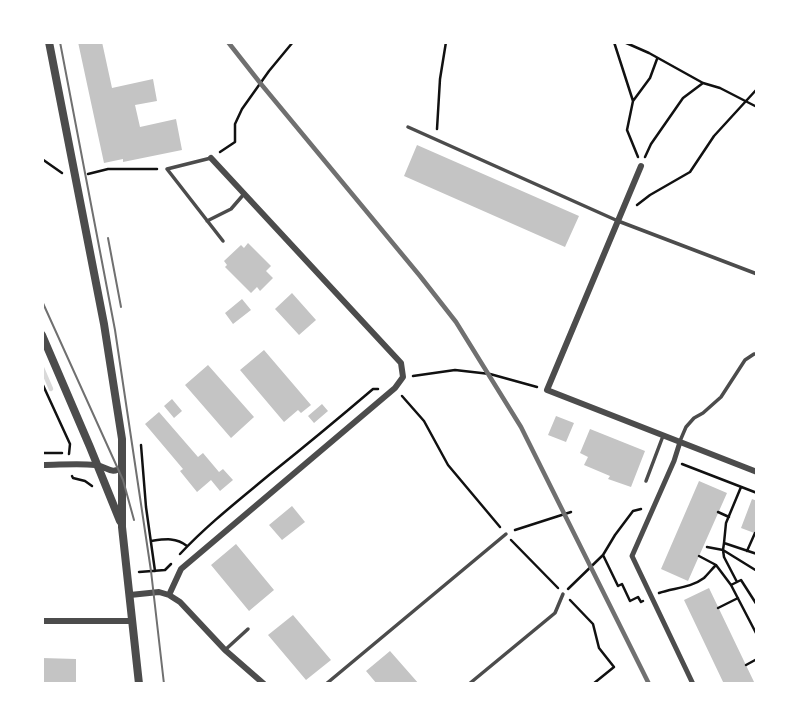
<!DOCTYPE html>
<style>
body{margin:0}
#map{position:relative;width:799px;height:726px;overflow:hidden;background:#fff;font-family:"Roboto Condensed",sans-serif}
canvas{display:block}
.frame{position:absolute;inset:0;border:44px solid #fff;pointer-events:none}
</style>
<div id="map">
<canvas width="799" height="726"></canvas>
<div class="frame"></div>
</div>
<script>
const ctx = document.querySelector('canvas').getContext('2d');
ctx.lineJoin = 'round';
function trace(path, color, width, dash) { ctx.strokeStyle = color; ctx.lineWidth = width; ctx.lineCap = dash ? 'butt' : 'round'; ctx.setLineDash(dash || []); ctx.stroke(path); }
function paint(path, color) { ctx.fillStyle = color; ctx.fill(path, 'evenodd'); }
const stream = new Path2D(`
 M42,368L51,389`);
const building = new Path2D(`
 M78,42H102L112,88L153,79L157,101L135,105L140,127L176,119L182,150L123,162V159L104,163Z
 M417,145L579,216L565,247L404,176Z
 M248,243L271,266L266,271L273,278L260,291L257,287L251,293L225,267L227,265L224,261L241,245L244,248Z
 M292,293L316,320L299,335L275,309Z
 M242,299L251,310L233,324L225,313Z
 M264,350L311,405L301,413L298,410L284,422L240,370Z
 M208,365L254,417L231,438L185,385Z
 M172,399L182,411L174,418L164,406Z
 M322,404L328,411L314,423L308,416Z
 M159,412L198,457L203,453L219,472L223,469L233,480L220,491L211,480L197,492L180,471L183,469L145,424Z
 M556,416L574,423L566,442L548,435Z
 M590,429L645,451L631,487L608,479L610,476L584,465L588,457L580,453Z
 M699,481L727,493L688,581L661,569Z
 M752,499L757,501V534L741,528Z
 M292,506L305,522L282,540L269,525Z
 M236,544L274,590L249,611L211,565Z
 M709,588L755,684H724L684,600Z
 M293,615L331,660L306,680L268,635Z
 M390,651L419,684H377L366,671Z
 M42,658L76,659V684H46V682H42Z`);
const path = new Path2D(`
 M614,42L633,101L627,130L638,157
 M624,42L649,53L703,83L720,88L757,107
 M633,101L650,78L657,59
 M437,129L440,79L446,42
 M220,152L235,142V124L242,109L269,71L293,42
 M645,157L651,144L683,98L703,83
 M42,159L62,173
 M88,174L108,169H157
 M637,205L650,195L690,172L714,136L757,89
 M413,376L455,370L490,374L537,387
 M42,383L70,444L69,454
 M402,396L424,421L448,465L500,527
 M141,445L146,507L155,571
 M42,453H62
 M682,464L757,493
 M72,476L73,478L85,481L92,486
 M741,487L726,523L724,543L757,554
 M641,509L633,511L615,535L603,555L618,586L622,584L630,601L638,597L641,602L643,601
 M718,512L729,517
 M515,530L571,512
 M511,540L558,588
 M151,541C165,539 176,537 187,546
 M724,543L723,550L757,571
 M707,547L723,550L724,557L737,582
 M747,551L755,533
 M180,554C207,525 239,500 269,475C304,447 339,418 373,389H378
 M699,556L716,565
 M139,572L165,570L171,564
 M568,589L603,555
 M659,593C673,588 691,588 704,578C708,574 712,569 716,565L731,585
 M570,600L593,624L599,648L614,667L593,684
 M757,605L741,580L731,585L757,635
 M718,608L738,598
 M746,665L757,659`);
const service = new Path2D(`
 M408,127L618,221L757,274
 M211,158L167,169L223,241
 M207,221L231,209L244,194
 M680,441L686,427L694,418L703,413L721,397L745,360L754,354H757
 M646,481L663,436
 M225,650L248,629
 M326,684L506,534
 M469,684L555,613L563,594`);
const pedestrian = new Path2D(`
 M680,442L674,461L632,556L693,684`);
const minor = new Path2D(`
 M641,166L547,390L757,472
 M42,465C59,465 78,463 95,465C107,466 111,476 122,467
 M130,595L159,592L169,595L180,602L225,650L264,684
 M169,595L181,569L395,388L403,377L401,363L211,158
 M42,621H132`);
const tertiary = new Path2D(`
 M49,42L104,324L122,439V527L139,684
 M42,335L90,447L120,521`);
const tram = new Path2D(`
 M60,42L115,330L151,571L164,684
 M108,238L121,307
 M42,301L123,480L134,520`);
const rail = new Path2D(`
 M228,42L261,84L420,276L456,322L521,427L649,684`);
trace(stream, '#d9d9d9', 4.5);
paint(building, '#c4c4c4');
trace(path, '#111', 2.5);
trace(service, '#4c4c4c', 3.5);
trace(pedestrian, '#4c4c4c', 5);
trace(minor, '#4c4c4c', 6);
trace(tertiary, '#4c4c4c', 8);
trace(tram, '#707070', 2);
trace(rail, '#707070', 4.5);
</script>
